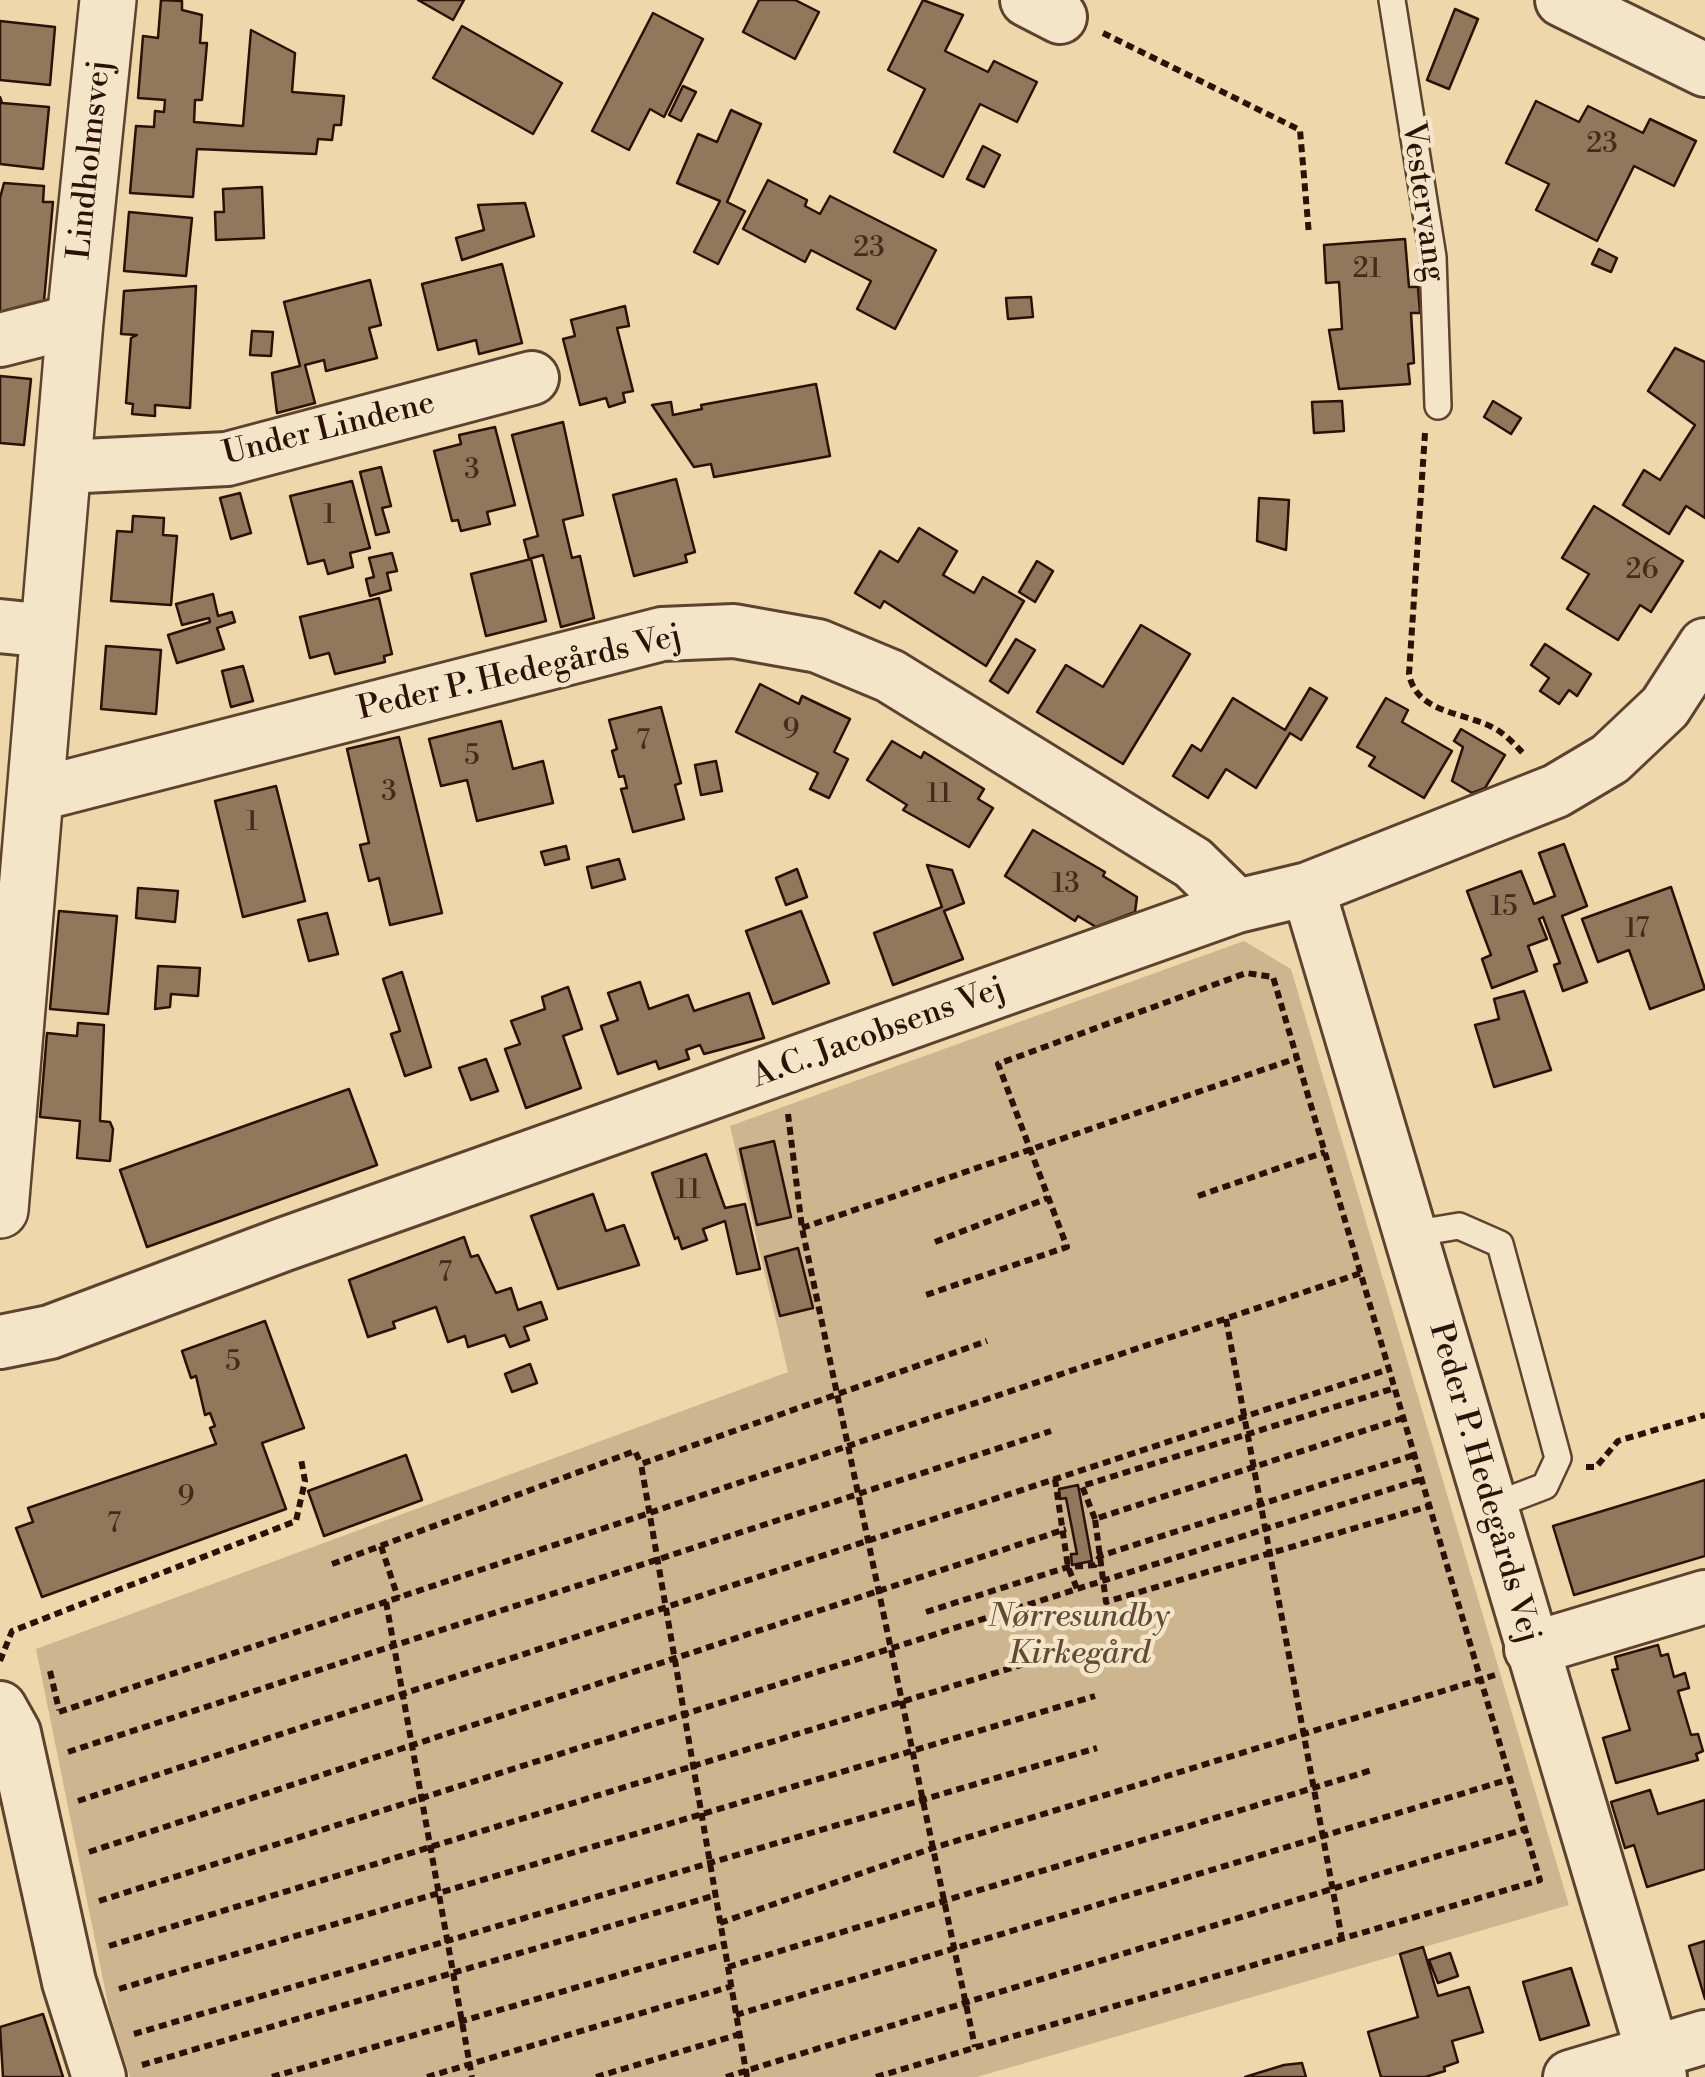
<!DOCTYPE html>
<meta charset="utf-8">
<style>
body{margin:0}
canvas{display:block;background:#eed7ab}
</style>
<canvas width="1705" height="2077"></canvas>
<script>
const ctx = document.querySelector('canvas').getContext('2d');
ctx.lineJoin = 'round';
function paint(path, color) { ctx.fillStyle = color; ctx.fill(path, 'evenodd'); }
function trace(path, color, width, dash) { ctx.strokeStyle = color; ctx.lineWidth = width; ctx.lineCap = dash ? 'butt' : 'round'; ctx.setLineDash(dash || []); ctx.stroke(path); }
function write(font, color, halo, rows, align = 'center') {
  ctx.font = font + ' "Libre Bodoni",serif'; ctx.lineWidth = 9; ctx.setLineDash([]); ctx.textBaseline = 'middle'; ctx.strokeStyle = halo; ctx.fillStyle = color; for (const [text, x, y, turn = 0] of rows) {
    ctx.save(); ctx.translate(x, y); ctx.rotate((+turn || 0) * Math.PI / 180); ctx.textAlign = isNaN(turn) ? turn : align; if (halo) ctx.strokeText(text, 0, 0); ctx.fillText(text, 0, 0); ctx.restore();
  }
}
const green = new Path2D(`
 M1244,941L1291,969L1569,1905L977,2077H130L110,2014L36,1649L788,1372L730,1126Z`);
const building = new Path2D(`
 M161,0L182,1V10L202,15L200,43H207L202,100H195L194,122L243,126L251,30L295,53L292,92L344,96L341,125H334L332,140L318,139L316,154L197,149L193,197L130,193L136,126L154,127L155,111L164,112L165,100L138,98L143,36L158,38Z
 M418,0H464L453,20Z
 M759,0H795L819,12L795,59L743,32Z
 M923,0L963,15L945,51L988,72L994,61L1037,82L1017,122L980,104L943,177L894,152L925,89L888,70Z
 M1455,9L1478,19L1449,89L1427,80Z
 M653,13L703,39L664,117L650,109L629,150L592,131Z
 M0,21L55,27L50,85L0,80Z
 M462,26L562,83L533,134L433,78Z
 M683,86L696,92L681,121L669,115Z
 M0,97L2,103L49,107L43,169L0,164Z
 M1536,101L1579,122L1588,106L1643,133L1650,119L1696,141L1674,186L1634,166L1597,241L1536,210L1549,184L1506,163Z
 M731,110L761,124L727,202L745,211L718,264L694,252L720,201L677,183L698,134L717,142Z
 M983,146L1000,155L984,187L967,179Z
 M768,180L807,200L805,206L820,214L830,196L936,250L895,329L857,309L871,281L811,250L805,262L743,229Z
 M4,183L44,186L43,202H53L43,312L0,324V198Z
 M262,187L264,238L216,240L215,212H224L223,189Z
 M525,203L534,236L462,260L456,238L484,230L478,205Z
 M129,212L192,218L186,276L124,271Z
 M1405,239L1409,287H1418L1420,313H1411L1414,363L1408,364L1410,384L1339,389L1329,330L1342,329L1339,282L1326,283L1324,245Z
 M1599,249L1617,258L1611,272L1592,264Z
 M502,264L522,343L479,354L476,340L438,350L422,284Z
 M370,280L381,325L369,328L377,358L326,371L324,360L305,365L315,403L277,413L272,373L300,366L284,302Z
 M196,286L190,408L155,405V416L132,414L133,404L126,403L131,338L137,335L121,334L124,291Z
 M1031,297L1033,317L1008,319L1006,298Z
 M625,306L629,326L617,328L633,391L623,393L625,402L609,407L606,398L580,405L563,339L575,336L571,320Z
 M252,331L273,332L271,356L250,355Z
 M1675,348L1705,362V518L1686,506L1669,534L1623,505L1644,470L1660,480L1695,425L1648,391Z
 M0,376L31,379L24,445L0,443Z
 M816,384L830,456L714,477L711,464L694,467L652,405L671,402L673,415L702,409L701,405Z
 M1342,401L1344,431L1314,433L1312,402Z
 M1493,401L1521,418L1511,434L1484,417Z
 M563,422L583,515L563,520L572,558L580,556L594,618L561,627L543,555L529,559L524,540L538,536L512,435Z
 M495,427L515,505L487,512L490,524L461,531L458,520L452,521L434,451L461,444L459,435Z
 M381,467L391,506L382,508L389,532L376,535L360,472Z
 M676,479L695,552L685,555L687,562L634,576L613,495Z
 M352,481L370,548L350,553L353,567L328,574L324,560L308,564L290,496Z
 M240,493L251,533L231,539L220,498Z
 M1259,498L1289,500L1286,550L1257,541Z
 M1594,506L1683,561L1651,612L1640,605L1618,640L1567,609L1589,574L1562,558Z
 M133,516L164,518L163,535L177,536L171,605L111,601L117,531L132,532Z
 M919,528L957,551L943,575L974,593L983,577L1024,601L986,666L884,601L880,608L855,593L880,551L898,562Z
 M392,553L397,571L387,573L391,590L370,596L366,579L374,577L369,558Z
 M531,559L546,621L486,636L471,574Z
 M1037,561L1053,571L1035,602L1019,592Z
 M213,594L218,616L232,612L235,622L217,628L224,649L177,663L168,635L210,622L209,618L182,625L176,604Z
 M379,598L392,654L384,656L385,662L335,674L329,653L310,658L300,617Z
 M1141,625L1190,654L1123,764L1037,712L1066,665L1103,687Z
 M1016,639L1035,650L1008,693L990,681Z
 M1545,644L1591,674L1577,696L1569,690L1559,704L1540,691L1549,678L1531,665Z
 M106,646L161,650L156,714L101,709Z
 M243,666L253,701L231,707L222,671Z
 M760,684L799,704L802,696L850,719L834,752L848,759L829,798L810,789L818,773L736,732Z
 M1310,688L1327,698L1301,740L1290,733L1256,788L1226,769L1208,798L1173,776L1192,745L1201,751L1233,698L1285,730Z
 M1386,698L1408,710L1402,722L1452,751L1424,798L1369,766L1375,757L1357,747Z
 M661,707L681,783L675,785L684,819L633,832L621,789L627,788L624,776L619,777L612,751L617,749L609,720Z
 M501,721L513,769L543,761L553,803L477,821L467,780L441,786L429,739Z
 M1461,729L1505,755L1485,788L1472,793L1452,781L1463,747L1454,741Z
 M399,737L442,913L390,925L379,878L369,881L360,845L369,843L347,749Z
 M892,741L921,758L924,752L984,789L978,799L993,808L969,847L903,810L907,805L867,780Z
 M716,761L722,791L701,795L695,765Z
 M276,786L305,901L243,917L215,801Z
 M1033,830L1105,872L1103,876L1137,897L1135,912L1096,927L1078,916L1075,921L1005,876Z
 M1564,844L1587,906L1562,916L1587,982L1563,991L1554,965L1560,963L1543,917L1539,919L1547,939L1528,946L1537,971L1492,988L1482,959L1491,955L1467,891L1521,871L1534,904L1555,896L1539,853Z
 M566,846L569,859L545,865L541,852Z
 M619,859L625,879L592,888L587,867Z
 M927,865L952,870L964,903L944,911L963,959L893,985L874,933L942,907Z
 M797,869L807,897L786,905L776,878Z
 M1671,887L1705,989L1650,1009L1629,950L1598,962L1582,919Z
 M138,888L178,891L175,922L136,918Z
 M59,911L117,916L108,1014L50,1009Z
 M801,911L829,983L773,1004L746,931Z
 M327,913L338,954L309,961L298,920Z
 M158,966L200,968L198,996L171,994L170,1007L155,1009Z
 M402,972L431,1067L405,1076L391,1034L400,1031L383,979Z
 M640,982L649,1009L688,995L694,1011L749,993L764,1038L704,1054L700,1045L686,1050L689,1059L659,1069L656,1061L618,1074L601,1026L618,1020L608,993Z
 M568,987L582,1029L563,1036L581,1088L526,1108L505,1049L520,1044L511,1021L545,1009L542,997Z
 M1524,991L1551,1070L1494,1087L1475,1025L1499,1019L1494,999Z
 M78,1023L104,1025L100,1121L110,1122L113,1129L110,1161L77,1158L80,1121L40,1117L47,1033L77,1036Z
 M486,1059L498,1091L471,1100L459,1068Z
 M349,1089L377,1165L147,1247L120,1170Z
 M774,1141L791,1217L757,1225L740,1149Z
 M706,1154L725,1208L745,1204L760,1269L737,1274L725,1221L703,1229L707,1240L682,1249L678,1237L675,1239L652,1173Z
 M593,1194L606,1231L624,1225L639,1265L558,1289L531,1216Z
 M464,1237L471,1257L478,1255L496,1293L511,1288L518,1310L541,1302L547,1319L524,1327L529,1340L510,1347L505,1335L468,1347L465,1336L448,1342L436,1307L393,1322L395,1328L368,1337L349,1280Z
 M798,1248L813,1308L780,1316L765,1257Z
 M265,1321L304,1428L262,1443L286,1509L42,1597L16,1528L33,1522L28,1508L216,1444L210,1428L215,1426L210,1413L205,1415L196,1376L191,1378L182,1351Z
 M530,1364L537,1383L512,1392L505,1374Z
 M406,1455L422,1500L324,1536L308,1491Z
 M1705,1480V1556L1574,1595L1553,1526Z
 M1078,1485L1092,1561L1072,1565L1071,1554H1077L1066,1498L1060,1499L1059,1489Z
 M1658,1645L1661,1656L1668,1654L1674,1677L1685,1673L1689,1688L1678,1691L1691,1735L1698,1734L1703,1751L1696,1754L1698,1760L1616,1783L1603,1738L1630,1730L1612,1670L1618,1669L1615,1657Z
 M1650,1790L1658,1814L1705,1800V1869L1647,1887L1634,1845L1625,1848L1611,1802Z
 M1705,1941V1999L1689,1946Z
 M1423,1947L1438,1996L1469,1987L1483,2032L1452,2041L1458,2062L1444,2067L1445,2071L1425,2077H1381L1368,2032L1418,2017L1400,1954Z
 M1450,1953L1458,1976L1438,1983L1429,1960Z
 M1571,1968L1589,2025L1540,2040L1523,1982Z
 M43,2014L63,2077H3L0,2027Z
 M1302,2063L1306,2077H1245L1284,2065Z`);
const path = new Path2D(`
 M1103,33L1300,130L1309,235
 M1425,433L1409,674C1417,716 1468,711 1499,731C1508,737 1516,746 1523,753
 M788,1114L802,1228L975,2047
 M1198,1196L1325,1152
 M802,1228L1297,1058
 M935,1242L1048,1198
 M1226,1319L1342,1939
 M1403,1418L1095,1519L1106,1602L1429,1506
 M1586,1467H1596L1618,1441L1705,1415
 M1055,1479L1068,1567L1078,1591
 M1095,1519L1082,1486L1395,1388
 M381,1546L398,1598
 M332,1564L635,1451L641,1464
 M386,1602L472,2077
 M926,1612L1068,1567L1095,1565L1100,1556L1414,1455
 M0,1661L12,1631L296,1521L305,1481L301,1459
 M50,1671L59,1710
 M59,1712L1361,1273
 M68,1752L1051,1431
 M78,1801L1389,1369
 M89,1852L1066,1529
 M99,1901L1422,1479
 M720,1923L933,1848L1495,1675
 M109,1946L1073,1649
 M728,1967L1372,1770
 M119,1989L1095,1696
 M736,2015L1510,1779
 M134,2034L1097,1748
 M142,2065L716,1895
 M272,2077L724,1944
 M427,2077L732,1986
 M596,2077L740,2034
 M726,2077L1525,1829
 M747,2077L641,1464L987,1341
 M876,2077L1540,1880L1273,977L1246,973L998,1064L1067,1247L923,1296`);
const service = new Path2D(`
 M1392,0L1433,257L1438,406
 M1411,1234L1459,1226L1500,1244L1558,1458L1545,1486L1490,1507`);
const minor = new Path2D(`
 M1027,0L1060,17
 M1562,0L1705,70
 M0,340L75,321
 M63,467L227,459L532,378
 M0,626L49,631
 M35,795L662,634L734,631L818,646L890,676L1193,863L1237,906
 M1308,889L1660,2077
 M0,1342L50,1332L282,1245L1237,906L1308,889L1556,791L1610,759L1665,707L1705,645
 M1531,1649L1705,1597
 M0,1708L14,1733L69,1982L99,2077
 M1570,2077L1705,2037`);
const tertiary = new Path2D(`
 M0,1210L75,321L108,0`);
const numberNames = [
 ["23",1602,145],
 ["23",869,249],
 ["21",1367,270],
 ["3",472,471],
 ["1",329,516],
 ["26",1642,571],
 ["9",791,731],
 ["7",643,742],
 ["5",472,757],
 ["3",389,793],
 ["11",939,795],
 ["1",252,823],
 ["13",1066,885],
 ["15",1504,908],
 ["17",1637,930],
 ["11",688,1191],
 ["7",445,1274],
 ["5",233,1363],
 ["9",186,1498],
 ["7",114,1525]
];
const streetNames = [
 ["Lindholmsvej",91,160,-84],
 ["Vestervang",1422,202,82],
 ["Under Lindene",329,430,-14],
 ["Peder P. Hedegårds Vej",520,674,-13],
 ["A.C. Jacobsens Vej",879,1034,-20],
 ["Peder P. Hedegårds Vej",1483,1483,74]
];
const parkNames = [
 ["Nørresundby",1079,1618],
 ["Kirkegård",1079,1655]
];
paint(green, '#cdb58f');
paint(building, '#91785c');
trace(building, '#2c1106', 2.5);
trace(service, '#5c422f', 30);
trace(minor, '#5c422f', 58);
trace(tertiary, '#5c422f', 60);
trace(path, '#2c1106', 6, [8, 5]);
trace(service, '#f4e5c8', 25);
trace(minor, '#f4e5c8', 52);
trace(tertiary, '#f4e5c8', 55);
write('28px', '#452b1c', null, numberNames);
write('32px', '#2c1106', '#f4e5c8', streetNames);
write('italic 32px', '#644a36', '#f4e5c8', parkNames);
</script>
